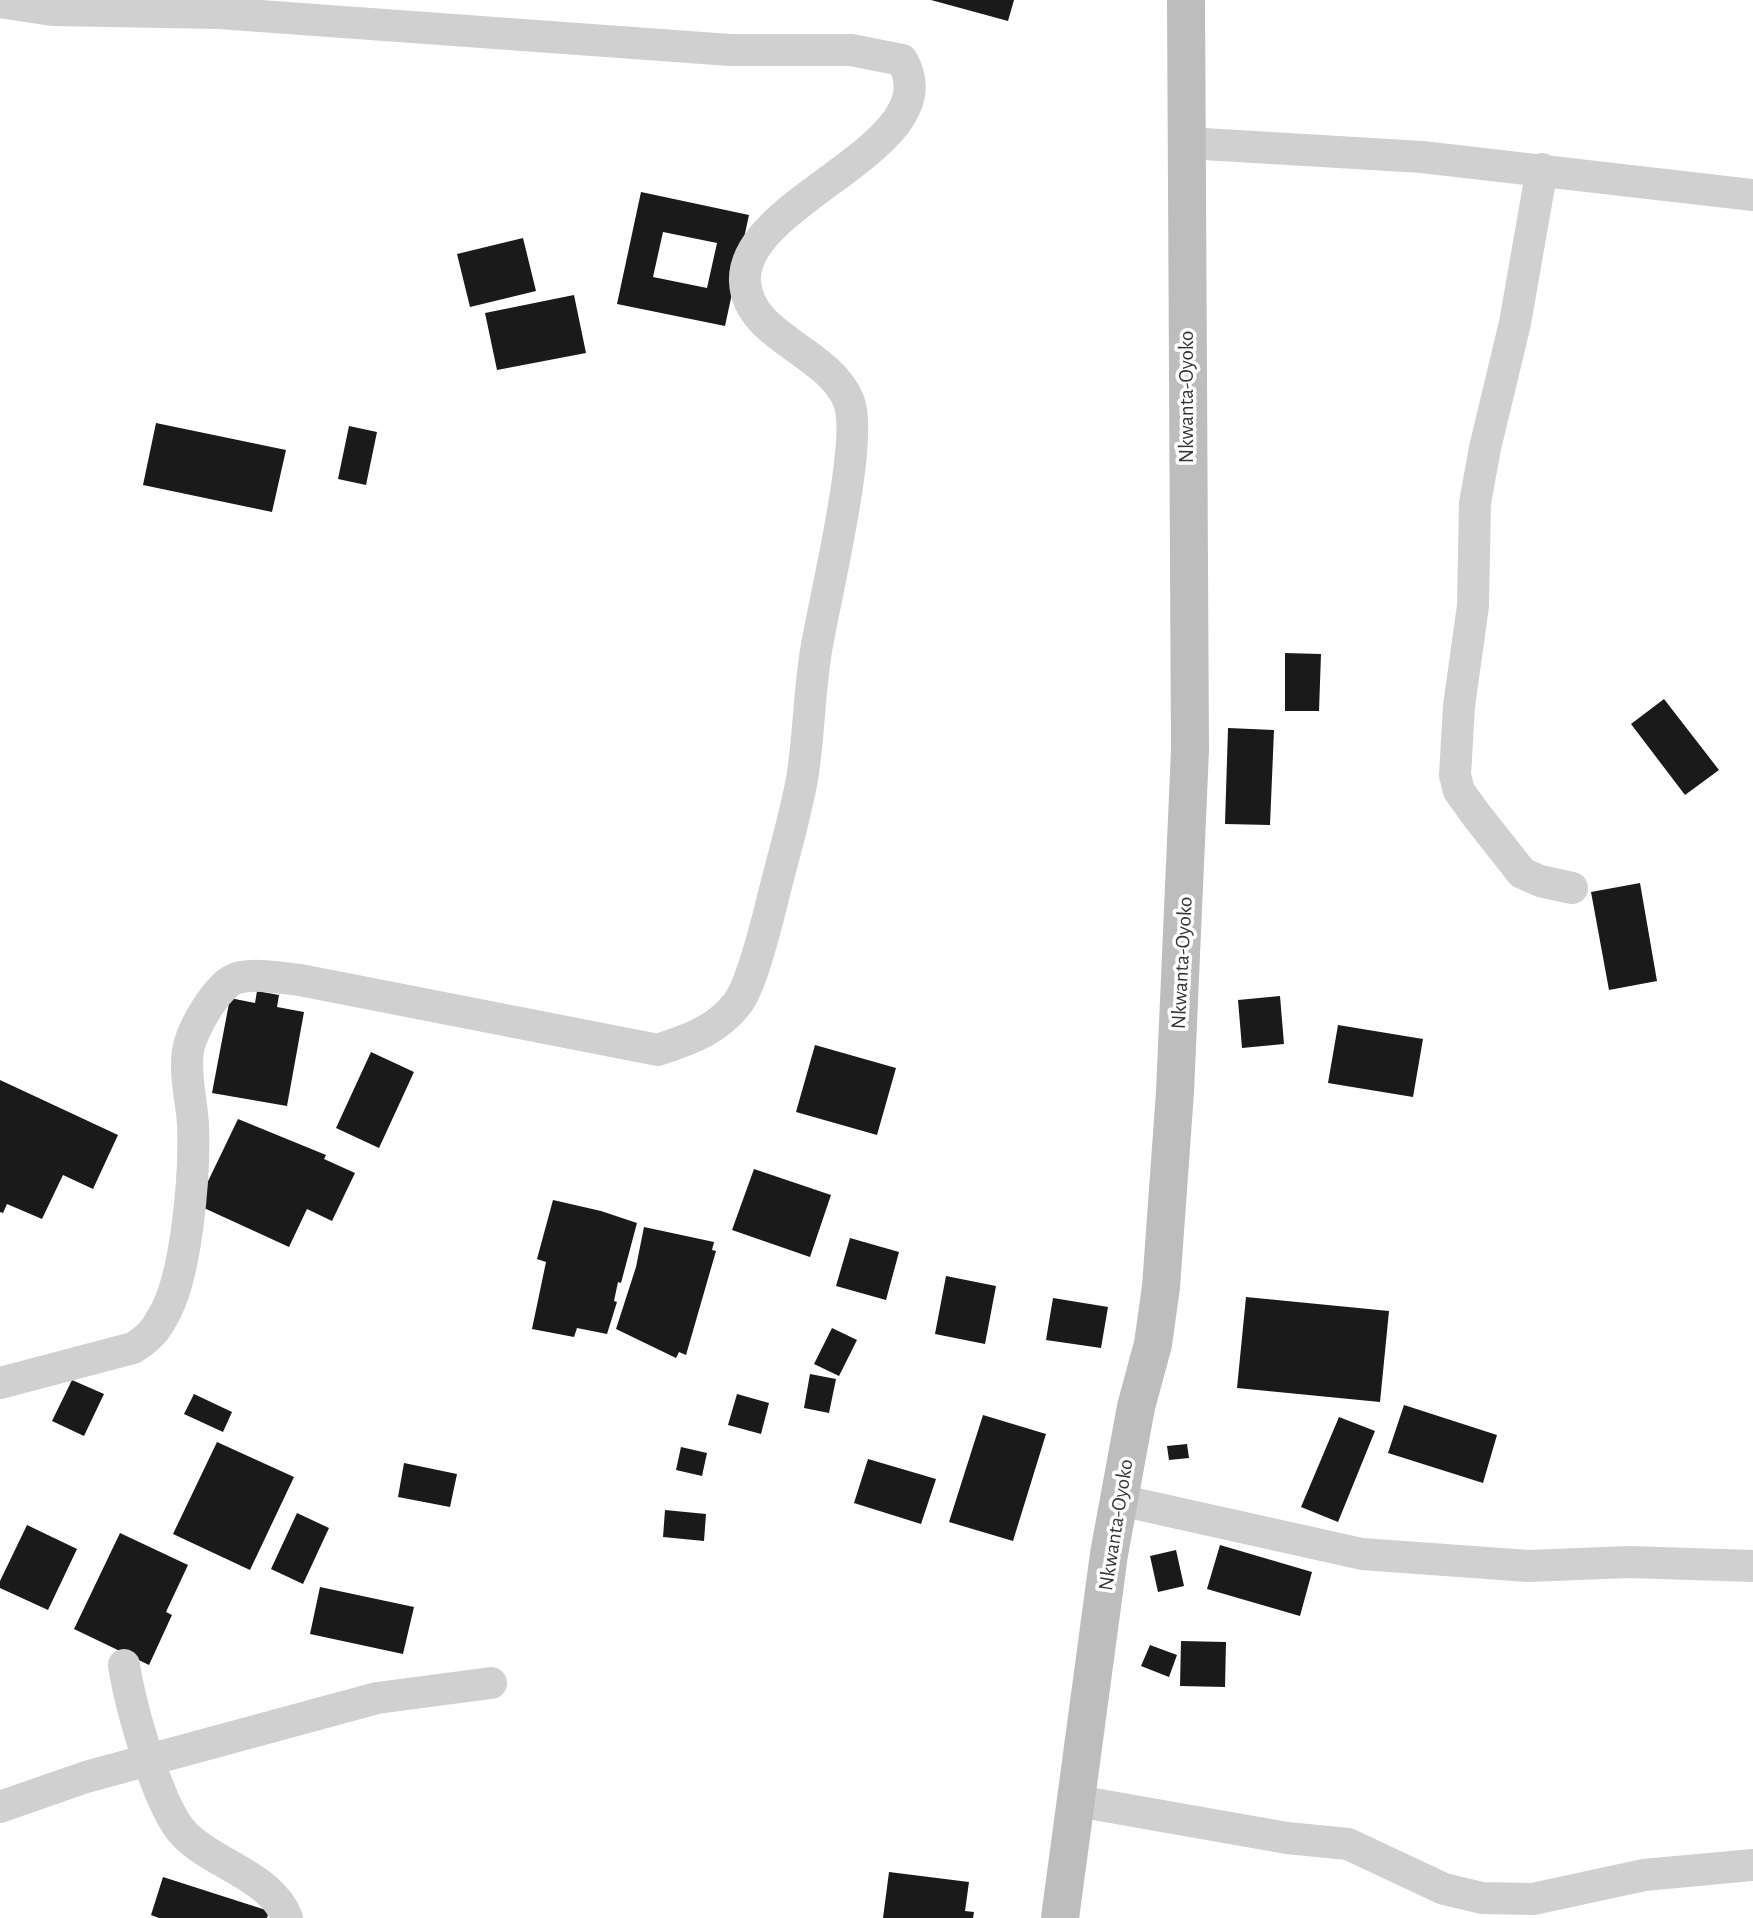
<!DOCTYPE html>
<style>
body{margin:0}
canvas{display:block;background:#fff}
</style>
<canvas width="1753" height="1918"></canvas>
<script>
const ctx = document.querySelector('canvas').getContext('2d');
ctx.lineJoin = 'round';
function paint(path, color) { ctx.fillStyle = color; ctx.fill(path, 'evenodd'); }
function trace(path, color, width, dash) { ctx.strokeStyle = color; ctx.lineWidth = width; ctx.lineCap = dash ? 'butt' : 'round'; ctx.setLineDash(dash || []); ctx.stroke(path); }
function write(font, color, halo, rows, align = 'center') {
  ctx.font = font + ' "Alegreya Sans",sans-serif'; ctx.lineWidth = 7; ctx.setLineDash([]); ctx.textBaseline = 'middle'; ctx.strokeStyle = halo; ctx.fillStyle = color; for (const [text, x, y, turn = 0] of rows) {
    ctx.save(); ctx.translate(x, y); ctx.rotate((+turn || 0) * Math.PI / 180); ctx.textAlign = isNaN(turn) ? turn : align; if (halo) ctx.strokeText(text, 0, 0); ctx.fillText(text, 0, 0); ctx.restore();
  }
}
const building = new Path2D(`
 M931,0H1014L1008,21Z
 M641,192L749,215L725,326L617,304ZM663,232L717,243L707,288L653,277Z
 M523,238L536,291L470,307L457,254Z
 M574,295L586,353L497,370L485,313Z
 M156,423L286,450L272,512L143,485Z
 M349,426L377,432L366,485L338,479Z
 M1285,653L1321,654L1319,711H1285Z
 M1664,699L1719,770L1685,795L1631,724Z
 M1228,728L1274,730L1270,825L1225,824Z
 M1640,883L1657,981L1609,990L1591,892Z
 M257,991L279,995L277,1007L304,1012L287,1106L212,1093L230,998L255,1003Z
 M1280,996L1284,1044L1242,1048L1238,1000Z
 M1338,1025L1423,1039L1413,1097L1328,1083Z
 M815,1045L896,1068L877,1135L796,1112Z
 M371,1052L414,1072L379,1148L336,1128Z
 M0,1080L118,1135L93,1189L63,1175L42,1219L7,1204L3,1213L0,1212Z
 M238,1119L326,1155L324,1159L355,1173L332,1221L307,1209L289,1247L204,1208L206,1205L198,1202Z
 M754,1169L831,1195L810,1257L732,1230Z
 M553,1200L601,1211L637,1223L621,1283L618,1282L614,1301L617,1302L607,1334L577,1328L574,1337L532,1329L546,1262L537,1259Z
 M644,1227L714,1242L712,1250L716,1251L686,1355L679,1352L676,1358L616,1329L636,1267Z
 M850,1238L899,1252L886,1300L836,1286Z
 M946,1276L996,1286L985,1344L935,1334Z
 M1246,1297L1389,1311L1380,1402L1237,1388Z
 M1053,1298L1108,1307L1101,1348L1046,1340Z
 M832,1328L857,1340L839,1376L814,1364Z
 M810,1374L836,1379L829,1413L804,1408Z
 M72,1380L104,1394L84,1436L52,1421Z
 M194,1394L232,1412L223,1432L184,1414Z
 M737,1394L769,1403L761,1434L728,1425Z
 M1404,1405L1497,1435L1483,1483L1388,1453Z
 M983,1415L1046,1434L1013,1541L949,1522Z
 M1339,1417L1375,1431L1338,1522L1301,1507Z
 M217,1442L294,1477L250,1570L173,1534Z
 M1187,1444L1189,1458L1169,1460L1167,1446Z
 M681,1447L707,1453L702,1476L676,1470Z
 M868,1459L936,1479L921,1524L854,1503Z
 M404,1463L457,1474L450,1507L398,1497Z
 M665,1510L706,1514L704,1541L663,1537Z
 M297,1513L329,1528L303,1584L271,1569Z
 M27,1525L77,1549L48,1610L0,1588V1581Z
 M120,1533L188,1565L166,1612L172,1615L149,1665L74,1629Z
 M1220,1545L1312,1572L1300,1616L1207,1589Z
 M1176,1550L1184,1586L1158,1592L1150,1556Z
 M320,1587L414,1607L403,1654L310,1634Z
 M1181,1641L1226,1642L1225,1687L1180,1686Z
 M1150,1645L1177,1655L1169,1677L1141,1666Z
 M889,1872L969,1882L965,1911L974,1912L973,1918H883Z
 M163,1877L269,1911L267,1918H159L151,1915Z`);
const street = new Path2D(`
 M0,2L52,10L219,13L730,50H851L902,60C952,147 740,199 745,282C748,338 830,351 849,402C864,441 824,601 816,651C809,693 809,737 802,779C794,823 780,867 770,910C764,933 751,986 737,1004C716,1031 689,1039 658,1050L300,980C280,978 256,973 237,978C217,984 191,1031 188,1051C184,1074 192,1102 193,1125C195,1173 187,1279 162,1318C155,1332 146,1340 133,1348L0,1383
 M1187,143L1422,157L1753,195
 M1542,169L1515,323L1485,448L1475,503L1473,606L1459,706L1455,775L1459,791L1477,816L1522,873L1540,881L1572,888
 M1119,1500L1362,1554L1528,1566L1629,1562L1753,1566
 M124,1665C130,1704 158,1808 185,1835C215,1865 272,1877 287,1918
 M1077,1801L1287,1838L1348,1844L1444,1889L1482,1898L1533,1899L1644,1875L1753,1865
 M0,1807L86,1777L377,1698L491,1683`);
const secondary = new Path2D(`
 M1060,1918L1109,1554L1136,1407L1153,1344L1161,1287L1175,1092L1190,750L1186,0`);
const streetNames = [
 ["Nkwanta-Oyoko",1187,397,-90],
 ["Nkwanta-Oyoko",1182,963,-87],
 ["Nkwanta-Oyoko",1116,1525,-81]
];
paint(building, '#1a1a1a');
trace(street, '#d0d0d0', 32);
trace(secondary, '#bdbdbd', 38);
write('21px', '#333', '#fff', streetNames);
</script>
